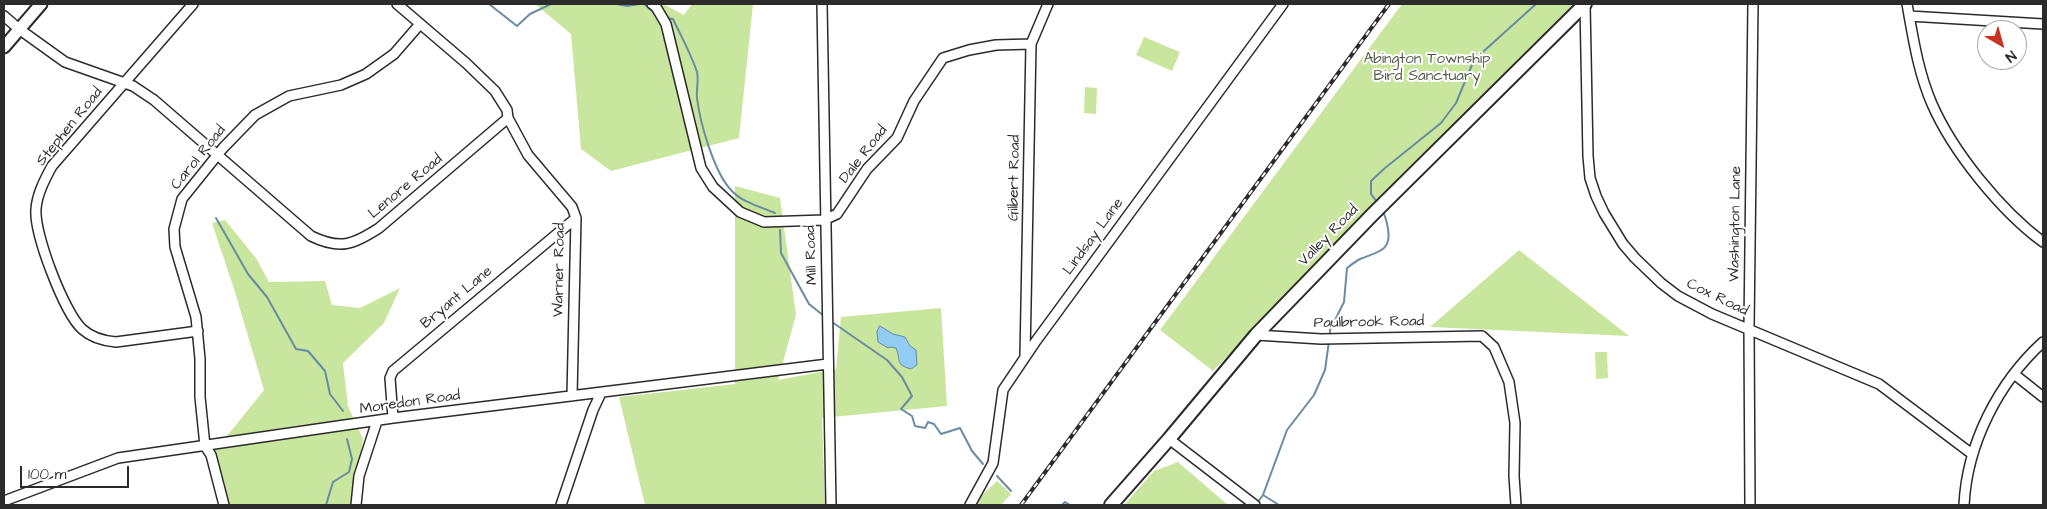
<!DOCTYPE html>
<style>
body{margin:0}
#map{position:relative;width:2047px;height:509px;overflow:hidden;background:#fff;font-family:"Architects Daughter",sans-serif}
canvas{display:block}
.frame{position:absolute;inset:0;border:5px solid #2b2b2b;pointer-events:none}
.north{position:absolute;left:1977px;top:20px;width:50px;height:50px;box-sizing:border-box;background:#fff;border:1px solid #aaa;border-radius:50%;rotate:142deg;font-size:14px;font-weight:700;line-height:20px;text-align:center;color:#2b2b2b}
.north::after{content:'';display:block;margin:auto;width:18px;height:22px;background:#c8321e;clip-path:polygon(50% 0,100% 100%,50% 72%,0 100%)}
.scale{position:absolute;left:20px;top:466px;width:109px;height:22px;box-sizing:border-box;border:2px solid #2b2b2b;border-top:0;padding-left:6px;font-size:15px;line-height:18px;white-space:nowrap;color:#2b2b2b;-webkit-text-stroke:4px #fff;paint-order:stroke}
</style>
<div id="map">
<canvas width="2047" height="509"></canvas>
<div class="frame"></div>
<div class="north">N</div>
<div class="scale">100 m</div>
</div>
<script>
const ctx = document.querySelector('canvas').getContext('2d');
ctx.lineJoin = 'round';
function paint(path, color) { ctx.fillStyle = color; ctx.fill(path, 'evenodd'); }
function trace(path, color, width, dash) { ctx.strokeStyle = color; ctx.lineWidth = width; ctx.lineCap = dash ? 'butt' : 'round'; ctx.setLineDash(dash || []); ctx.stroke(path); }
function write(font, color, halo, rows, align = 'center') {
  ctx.font = font + ' "Architects Daughter",sans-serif'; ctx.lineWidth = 4; ctx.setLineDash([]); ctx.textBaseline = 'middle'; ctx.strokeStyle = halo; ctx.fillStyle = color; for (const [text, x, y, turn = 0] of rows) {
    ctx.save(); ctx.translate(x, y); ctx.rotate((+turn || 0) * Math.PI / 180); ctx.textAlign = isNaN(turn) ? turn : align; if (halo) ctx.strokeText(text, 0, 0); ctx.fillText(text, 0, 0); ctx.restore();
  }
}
const green = new Path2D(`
 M535,4H663L684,15L692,4H753L739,138L611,171L581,149L571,34Z
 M1402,4H1574L1213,371L1160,330Z
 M1144,37L1180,52L1172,71L1136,55Z
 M1085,87L1097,88L1096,114L1084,113Z
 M735,186L780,198L796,315L778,380L836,369L841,317L941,308L947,406L822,418L825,505H645L619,397L735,384Z
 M225,220L256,258L269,282L325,281L332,305L360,308L400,288L384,323L343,363L348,406L363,439L354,505H223L213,450L231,431L264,390L234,289L212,223Z
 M1519,250L1629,336L1430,327Z
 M1595,352H1607L1608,378L1596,379Z
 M1178,462L1228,505H1124L1154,471Z
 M997,481L1011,494L1001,505H972Z`);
const water = new Path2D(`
 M880,326L893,334L905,337L910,346L916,350L917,365L911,369C895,365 901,360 896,348L890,347L888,348L878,342L877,332Z`);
const stream = new Path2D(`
 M489,4L517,26L530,14L551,4
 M616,4L627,6L640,4
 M644,4L657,15
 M666,18L673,19C681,36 691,54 697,72C699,80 696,90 697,98C700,123 714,172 731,190C741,202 761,207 775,213
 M1377,202L1371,194V181L1385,168L1441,123L1456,103L1474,60L1536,4
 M216,218L248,274L267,297L296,349L308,351L325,371L330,394L343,411
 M780,230L781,253L809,304L824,316
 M832,322L887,360L902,377L912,396L901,409L912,416L915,426L925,428L928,422L934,424L941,434L960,428L972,451L983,464
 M1330,336V330L1344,302L1347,268C1351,265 1356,261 1360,259C1376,252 1392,252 1388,229C1387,222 1386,217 1382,210
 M997,476L1011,491
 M1263,495L1279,505
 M1257,503L1263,495L1287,430L1314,395L1325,370L1329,341
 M326,505L333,482L349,472L352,459L347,439
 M1062,505L1065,502L1070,505`);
const minor = new Path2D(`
 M193,4L52,166C45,179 37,194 36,209C34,234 64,312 82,329C92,338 103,341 116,342L198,331
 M397,4L466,63L495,91L507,110L508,118L528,155L572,207L576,218L572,396
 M652,4L656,7L666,24L701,168L713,187L740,212L764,222L824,220L837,214L867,169L897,138L914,101L943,58L969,50L996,45L1031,44
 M822,4L831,505
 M1585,4L1588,156L1590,178L1596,196L1604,213L1623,244L1635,258L1661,283L1678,296L1712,314L1879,384L1972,454
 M1907,4C1913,37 1918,72 1932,104C1953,152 2001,211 2043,242
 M4,16L19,29L65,62L133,86L154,100L311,236C340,250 353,245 379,228L508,118
 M1909,16L2043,24
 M1256,335L1321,339L1482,336L1494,347L1509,382L1515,423L1514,476L1516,505
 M1025,356L1031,44L1048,4
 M2014,374L2043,397
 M393,418L390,378L393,371L576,218
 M1169,439L1255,505
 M4,501L118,458L393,418L828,364
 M224,505L211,455L205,446L200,397V359L196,317L175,247L174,229L182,199L223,148L255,115L289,96L341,85L366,74L394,54L420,24
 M356,505L359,476L377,421
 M561,505L593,410L601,393
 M970,505L993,463L1003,390L1036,341L1283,4
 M1750,505L1749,328L1753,4
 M1964,505C1967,444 1998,383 2043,342`);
const tertiary = new Path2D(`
 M4,47L41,4`);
const secondary = new Path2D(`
 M1111,505L1169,439L1256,335L1373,214L1585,4`);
const rail = new Path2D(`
 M1021,505L1389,4`);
const parkNames = [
 ["Abington Township",1427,60],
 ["Bird Sanctuary",1427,77]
];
const streetNames = [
 ["Stephen Road",70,127,-51],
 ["Dale Road",864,155,-52],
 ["Carol Road",199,158,-51],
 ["Gilbert Road",1015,178,-89],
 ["Lenore Road",406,187,-40],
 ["Washington Lane",1736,224,-89],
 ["Valley Road",1329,236,-46],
 ["Lindsay Lane",1094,237,-54],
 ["Mill Road",812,255,-92],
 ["Warner Road",560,270,-89],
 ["Bryant Lane",457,298,-40],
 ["Cox Road",1717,298,26],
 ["Paulbrook Road",1369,323,-1],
 ["Moredon Road",410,403,-8]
];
paint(green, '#c8e69e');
paint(water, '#93ccf3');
trace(water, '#698ca3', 1);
trace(stream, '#698ca3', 2);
trace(minor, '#2b2b2b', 12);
trace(tertiary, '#2b2b2b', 15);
trace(secondary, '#2b2b2b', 16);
trace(minor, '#fff', 9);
trace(tertiary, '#fff', 11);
trace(secondary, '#fff', 12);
trace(rail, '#2b2b2b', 4);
trace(rail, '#fff', 2, [5.5]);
write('15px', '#525a48', '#fff', parkNames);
write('15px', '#2b2b2b', '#fff', streetNames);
</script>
